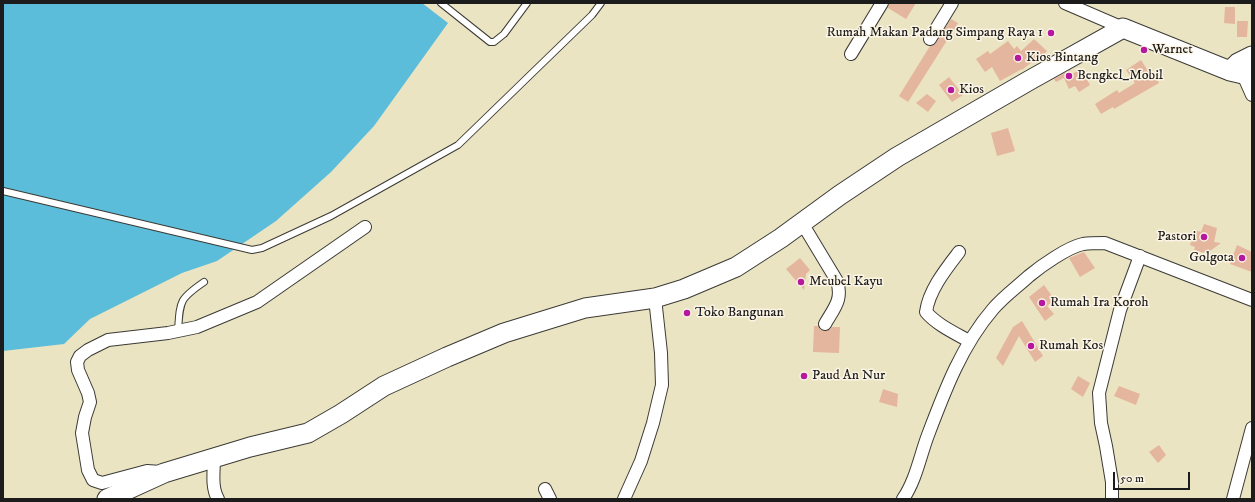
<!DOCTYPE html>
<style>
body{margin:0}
#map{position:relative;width:1255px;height:502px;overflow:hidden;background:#eae4c3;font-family:"IM FELL DW Pica",serif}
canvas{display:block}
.frame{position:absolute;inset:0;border:4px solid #1c1c1c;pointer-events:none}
.scale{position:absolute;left:1113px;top:472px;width:77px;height:18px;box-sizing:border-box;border:2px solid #1c1c1c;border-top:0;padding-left:5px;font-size:12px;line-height:14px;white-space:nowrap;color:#1c1c1c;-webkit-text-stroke:3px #fcf5e5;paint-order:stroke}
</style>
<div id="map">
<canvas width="1255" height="502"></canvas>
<div class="frame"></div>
<div class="scale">50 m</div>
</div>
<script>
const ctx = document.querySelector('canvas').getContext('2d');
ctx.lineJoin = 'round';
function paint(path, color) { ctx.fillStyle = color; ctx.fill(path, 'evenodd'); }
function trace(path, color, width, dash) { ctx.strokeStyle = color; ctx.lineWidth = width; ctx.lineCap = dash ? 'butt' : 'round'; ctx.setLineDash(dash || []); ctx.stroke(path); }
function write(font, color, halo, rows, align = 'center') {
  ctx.font = font + ' "IM FELL DW Pica",serif'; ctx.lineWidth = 3; ctx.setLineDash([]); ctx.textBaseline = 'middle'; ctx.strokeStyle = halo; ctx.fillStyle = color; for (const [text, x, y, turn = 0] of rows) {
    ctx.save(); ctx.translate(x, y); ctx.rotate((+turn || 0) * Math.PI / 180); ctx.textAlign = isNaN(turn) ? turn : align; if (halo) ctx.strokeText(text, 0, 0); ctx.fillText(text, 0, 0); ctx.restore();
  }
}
const water = new Path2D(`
 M3,3H422L448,23L374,126L331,172L276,221L217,261L182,273L90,319L64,344L3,351Z`);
const building = new Path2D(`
 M889,3H916L906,19L888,8Z
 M1225,7H1235V24L1224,23Z
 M951,19L958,23L908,102L899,96L930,46L936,43Z
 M1237,21H1248L1247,37H1237Z
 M1034,39L1047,51L1038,61L1036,59L1022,70V69L1000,81L992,67L985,72L976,59L988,51L990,54L1008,41L1014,49L1017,46L1021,51Z
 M1141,60L1150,74L1153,72L1159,83L1114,109L1113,107L1101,114L1095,104L1117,90L1119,93L1135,83L1126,70Z
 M1081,69L1090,85L1079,92L1075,86L1069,89L1064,78L1056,82L1054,79L1070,70L1072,74Z
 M949,77L963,95L952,102L939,85Z
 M927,94L936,101L928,112L916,103Z
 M1008,128L1015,151L997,156L991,133Z
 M1204,224L1217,228L1214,242L1221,243L1210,251L1206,250L1204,253L1194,250L1195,247L1190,245L1195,230L1201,232Z
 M1237,245L1252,252V272L1230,264Z
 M1084,252L1095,268L1080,277L1069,258Z
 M800,258L810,270L806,274L804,290L786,269Z
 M1044,285L1055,300L1047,306L1054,314L1045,321L1029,297Z
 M1022,321L1043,356L1035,362L1019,336L1003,366L996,358L1013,327Z
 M814,326H818L821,330L825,331L829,330L832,327H840L839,353L813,352Z
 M1078,376L1090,383L1083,397L1071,389Z
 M1119,386L1140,394L1136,405L1114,396Z
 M883,389L898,394L897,407L879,402Z
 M1159,445L1166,455L1158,463L1149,452Z`);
const service = new Path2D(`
 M441,3L490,42H494L504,34L527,3
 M3,191L252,250L262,248L331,216L458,145L592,15L601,3
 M178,331C180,301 179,299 204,282`);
const minor = new Path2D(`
 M1065,3L1123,28
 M930,39L952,3
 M851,54L882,3
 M1240,68L1252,95
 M802,223L837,281C843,300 834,308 825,324
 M959,252C946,269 929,290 926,312C937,325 955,333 969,341
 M214,458C214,471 211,487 218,499
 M161,472L147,471L102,483L93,480L88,470L82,433L85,417L90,402L88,393L78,370L77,362L80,356L88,350L108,340L168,333L197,327L257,302L365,227
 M545,489L550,499
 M624,499L641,461L653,423L662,385L661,353L655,298
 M903,499C916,480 920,456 928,435C945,390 962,345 993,309C1004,296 1017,287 1029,276C1041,266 1068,247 1083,244C1090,243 1098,243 1105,243L1252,300
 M1112,499V482L1106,446L1101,423L1099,393L1120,310L1140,256
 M1233,499L1252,428`);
const trunk = new Path2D(`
 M1230,71L1238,63L1252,56
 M107,499L164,473L250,447L308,433L341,414L384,386L447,357L504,333L585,308L655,298L684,289L736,267L781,238L840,195L897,157L1030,80L1123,28L1230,71L1243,74L1252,71`);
const markers = [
 [1051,33,4,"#b5179e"],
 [1144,50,4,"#b5179e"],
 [1018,58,4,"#b5179e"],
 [1069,76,4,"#b5179e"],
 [951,90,4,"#b5179e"],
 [1204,237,4,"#b5179e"],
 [1242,258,4,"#b5179e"],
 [801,282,4,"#b5179e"],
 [1042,303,4,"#b5179e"],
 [687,313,4,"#b5179e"],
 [1031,346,4,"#b5179e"],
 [804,376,4,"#b5179e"]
];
const poiNames = [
 ["Rumah Makan Padang Simpang Raya 1",1043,33,"right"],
 ["Warnet",1152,50],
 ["Kios Bintang",1026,58],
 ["Bengkel_Mobil",1077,76],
 ["Kios",959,90],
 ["Pastori",1196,237,"right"],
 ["Golgota",1234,258,"right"],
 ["Meubel Kayu",809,282],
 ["Rumah Ira Koroh",1050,303],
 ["Toko Bangunan",695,313],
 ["Rumah Kos",1039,346],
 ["Paud An Nur",812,376]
];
paint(water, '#5bbdda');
paint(building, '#e4b69d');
trace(service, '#3b3a35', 8);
trace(minor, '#3b3a35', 14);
trace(trunk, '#3b3a35', 21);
trace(service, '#fff', 6);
trace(minor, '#fff', 12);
trace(trunk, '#fff', 19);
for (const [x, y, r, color] of markers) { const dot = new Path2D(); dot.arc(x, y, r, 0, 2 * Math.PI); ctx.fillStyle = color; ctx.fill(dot); trace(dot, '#fcf5e5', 1.5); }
write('14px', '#1c1c1c', '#fcf5e5', poiNames, 'left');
</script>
